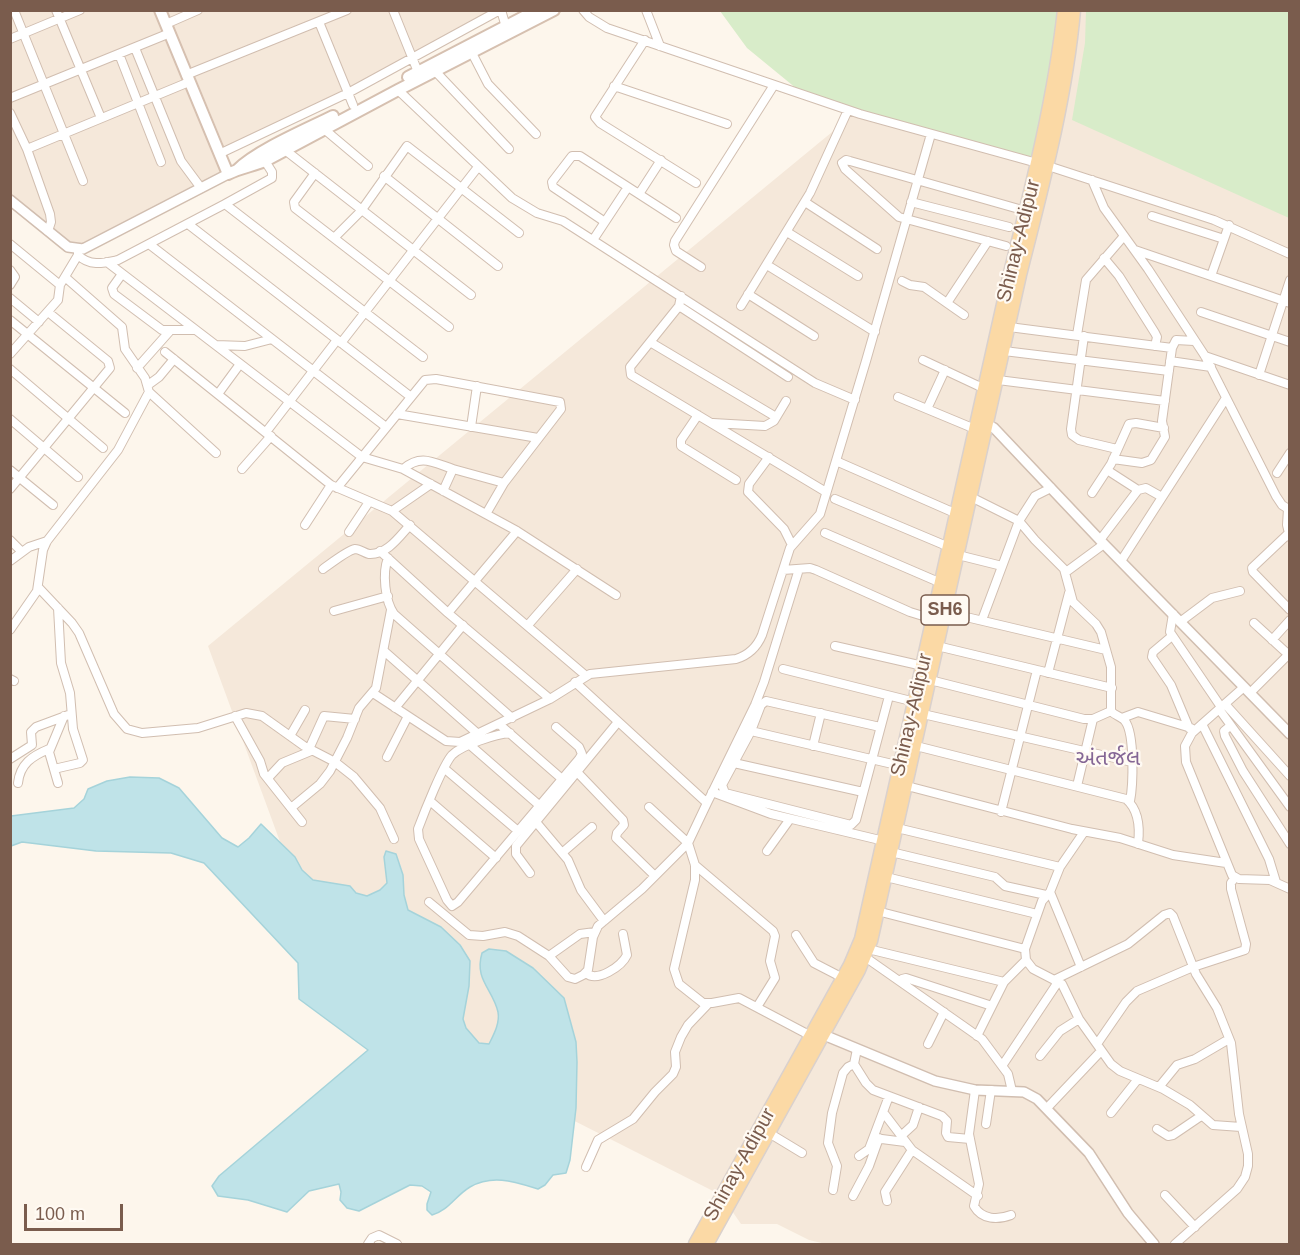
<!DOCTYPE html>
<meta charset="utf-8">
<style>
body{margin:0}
#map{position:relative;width:1300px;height:1255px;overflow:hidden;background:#fdf6ec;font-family:Arial,sans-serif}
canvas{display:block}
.frame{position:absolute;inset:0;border:12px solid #7a5c4d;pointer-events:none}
.scale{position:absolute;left:24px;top:1204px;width:99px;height:27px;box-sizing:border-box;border:3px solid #7a5c4d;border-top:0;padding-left:8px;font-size:18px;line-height:21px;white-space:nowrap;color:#7a5c4d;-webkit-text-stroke:4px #fffaf3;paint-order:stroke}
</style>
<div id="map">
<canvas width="1300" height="1255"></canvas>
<div class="frame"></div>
<div class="scale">100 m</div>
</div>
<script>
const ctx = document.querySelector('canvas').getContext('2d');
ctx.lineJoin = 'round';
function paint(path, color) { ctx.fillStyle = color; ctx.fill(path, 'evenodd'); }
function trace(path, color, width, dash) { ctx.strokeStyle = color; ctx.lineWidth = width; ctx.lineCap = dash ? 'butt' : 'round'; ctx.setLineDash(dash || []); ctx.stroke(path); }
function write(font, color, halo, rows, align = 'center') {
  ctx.font = font + ' Arial,"Noto Sans Gujarati",sans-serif'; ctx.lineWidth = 4.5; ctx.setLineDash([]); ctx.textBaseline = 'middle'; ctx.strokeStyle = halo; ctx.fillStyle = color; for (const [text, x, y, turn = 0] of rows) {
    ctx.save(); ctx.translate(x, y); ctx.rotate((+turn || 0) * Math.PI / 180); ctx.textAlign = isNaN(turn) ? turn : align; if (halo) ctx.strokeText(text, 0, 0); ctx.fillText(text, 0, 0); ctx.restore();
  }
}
const residential = new Path2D(`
 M11,11H493L421,53L226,151L190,65L183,67L226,175L78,253L11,196Z
 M979,11H1095L1289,76V1244H826L809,1240L777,1224H741L721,1195L339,1002L208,646Z`);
const green = new Path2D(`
 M720,11H1059L1052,86L1029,165L808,98L747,48Z
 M1086,11H1289V218L1072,120L1085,43Z`);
const water = new Path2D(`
 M130,777L159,778L179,788L222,838L238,847L249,838L261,824L295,857L302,870L313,880L350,886L356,893L367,896L380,890L387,883L384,857L386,851L396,854L403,875L404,895L408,910L441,927L460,945L470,961L469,986L463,1019L466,1028L479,1043L489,1044C494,1034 500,1023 498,1012C493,989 474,980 482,953L489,949L506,951L533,968L564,998L576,1042L577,1062L576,1108L570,1160L566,1173L553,1175L545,1185L538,1189C515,1182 493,1174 470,1187C455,1196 449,1210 432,1215L427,1210V1204L431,1192L422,1186L410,1185L359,1211L347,1208L340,1200L341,1192L339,1184L309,1191L287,1212L248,1200L218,1196L212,1186L219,1176L368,1050L299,999L298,963L204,863L171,853L96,851L22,842L11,846V816L74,808L84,799L88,789L107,781Z`);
const minor = new Path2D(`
 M14,10L83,181
 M56,10L101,118
 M393,10L418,72
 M501,10L506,27
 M583,10L589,17L607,28L860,114L1048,166L1214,220L1290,254
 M646,10L660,46
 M319,22L353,105
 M166,24L198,10
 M10,39L80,10
 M645,40L595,117L600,123L696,183
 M135,48L181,161L201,188
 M472,53L488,84L536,134
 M119,54L161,162
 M436,72L509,149
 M186,75L347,10
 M614,86L727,124
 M398,90L512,198L537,213L563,221L815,383L855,400
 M10,98L170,33
 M10,113L27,149L50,214L51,222L48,231
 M324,129L368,166
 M27,149L189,82
 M285,150L471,295
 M219,154L348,93L500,10
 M315,173L294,202L295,208L449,327
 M384,176L498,266
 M1092,180L1104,208L1148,269L1205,356L1276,496L1282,505L1290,510
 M639,194L661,160
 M805,202L877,249
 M911,202L1009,227
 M225,204L272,178V172L265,161
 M1152,216L1224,239
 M605,222L553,187L552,182L572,156H580L676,218
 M188,224L411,397
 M787,232L858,276
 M334,238L361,211L407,146L519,233
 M593,240L628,187
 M10,244L60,285
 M149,244L386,427
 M1006,246L899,217L845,169L842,163L846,160L850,161L1026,211
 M78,250V255C90,267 104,263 118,260L225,204L423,357
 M1135,250L1290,303
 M1104,258L1119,276L1155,333L1157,337L1155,346
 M107,262L362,457L403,469L517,531L616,595
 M767,265L875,332
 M701,267L676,251L674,245L675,241L774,85
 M10,270L15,277L10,285
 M122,274L112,288L114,294L162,330H195
 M1211,276L1229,225
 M902,281L910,285L924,287L964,315
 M748,294L814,336
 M681,296L679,306L630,367L631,375L826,492
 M10,298L39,322
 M947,303L988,241
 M679,306L788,377
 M741,306L810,193L848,110
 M1201,312L1290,342
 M10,320L125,413
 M1009,327L1172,348
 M1077,335L1086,280L1124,236
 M1084,336L1071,429L1072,435L1079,440L1117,449
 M650,342L776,417
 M341,343L478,167
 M216,345L245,346L272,339
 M1004,351L1169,371
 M165,352L331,485L392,511L431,484
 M10,354L58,300L60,285L78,255
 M1205,356L1290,385
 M923,360L985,389
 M1170,361L1211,367
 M137,368L169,332
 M10,369L103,448
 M1259,375L1290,280
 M998,380L1165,401
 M148,385L159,377L174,359
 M149,392L216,453
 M218,394L240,364
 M898,397L975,429
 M927,409L945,370
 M397,414L538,438
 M698,415L681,440V446L736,480
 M10,419L78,477
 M713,423L765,426L774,421L786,401
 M471,427L477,386
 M266,432L337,340
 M769,457L749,484L748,492L784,529L792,545
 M1113,459L1142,463L1151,460L1165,437L1162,421L1172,348L1176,340L1194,341
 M836,461L957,514
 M242,469L271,436
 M403,469C421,454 432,462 453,469
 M10,470L53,505
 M1107,470L1138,490
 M1277,473L1290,453
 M337,488L425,380L436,379L560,402L561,409L504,483L453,469L443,491
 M10,489L110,368L108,361L48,312
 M1092,493L1111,464L1129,424L1136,423L1164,428
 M971,497L1019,521L1035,540L1064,569L1073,602L1096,624L1101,632L1111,667V711C1115,716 1121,716 1125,721C1135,734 1133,786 1130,801
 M835,499L949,547
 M1288,509L1287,525L1290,537
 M392,511L585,675
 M486,514L504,483
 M305,525L331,485
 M349,532L369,502
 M825,533L941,583
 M1288,534L1252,568L1253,572L1290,610
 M10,540L22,552
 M1100,540L1138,490L1146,488L1162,497
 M380,551L448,613L550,699
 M958,555L1002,566
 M388,558C382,573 385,601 394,614L512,718
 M10,561L29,547L47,541
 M1121,561L1226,398
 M323,569C330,564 348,550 355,549C360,549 364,553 369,554C387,555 399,537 410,525
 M783,570L810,568L816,570L910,612L936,620
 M1066,572L1104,544
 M38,587L72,623L79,633L114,714L127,729L142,733L198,728L246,713L262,716L304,746L335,762L354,777L380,808L394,839
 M334,611L388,596
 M945,612L1106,650
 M448,613L517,531
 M1173,614L1170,632L1221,707
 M982,620L1019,521L1035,496L1051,488
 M1180,622L1212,598L1240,591
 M1254,623L1290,656
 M528,625L577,569
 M10,630L37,591L43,550L47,541L118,450L149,392L145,378L125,349L122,327L65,277
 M1172,636L1153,652L1152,657L1171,685L1189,728
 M1272,640L1290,620
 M835,646L923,666
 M937,646L1112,688
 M384,651L478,734
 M783,669L915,702
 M1048,673L1069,593
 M10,679L14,681
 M930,680L1084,719H1093L1111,711
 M575,682L707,803L755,705L764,682L799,569
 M1244,687L1192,733L1185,746L1186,762L1232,875L1239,879L1270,880L1290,889
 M373,693L446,741L460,742L550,699L590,674L736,659C749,655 757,647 762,635L790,548L820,514L866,361L931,134
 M1250,693L1288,655
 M1225,704L1290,776
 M395,708L463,625
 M1219,709L1290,807
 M923,714L1132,762
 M235,716L260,761L264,774L302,822
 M1122,718L1138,712L1191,728
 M499,724L562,779
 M1202,724L1269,859L1276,882
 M1230,726L1224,731L1225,736L1243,771L1290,844
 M880,727L766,701L761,705L751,731L722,785L725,793L851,825L856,820L889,696
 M751,731L901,766
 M510,733C496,734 462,745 452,755C443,765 424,813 418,829L419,839L447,900L452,906L458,902L579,759L582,754L579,747L556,727
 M290,736L305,710
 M470,745L540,806
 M813,746L821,713
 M916,746L1126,799C1139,810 1140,828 1138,844
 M309,749L324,716L355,719
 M387,757L408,716
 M10,759L32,745L31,732L36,727L71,714
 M734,763L863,792
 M54,769L80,763L83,760L73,729L70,693L61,663L58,608
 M445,769L518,831
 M577,772L623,820L624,825L617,833L616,838L655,876
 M268,778L282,763L311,751
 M18,783C20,764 32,756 49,749
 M58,783L49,752L64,716
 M907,786L1072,829L1120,838L1173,855L1226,863
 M1077,786L1093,719
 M712,792L771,814L884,841
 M430,801L496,858
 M649,807L688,843L695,865V880L674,969L679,984L703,1003H712L739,998L811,1036
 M291,808L320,784L330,771L347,738L359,708L376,688L391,610
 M1001,812L1037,670
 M536,822L568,860L581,890L604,921
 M897,828L1060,867
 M1084,832L1060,867L1050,892L1042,901L1025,949L1026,960L1033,969L1062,984L1079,1019L1111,1064L1120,1071L1163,1089L1190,1105L1213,1125L1241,1127
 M767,851L790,819
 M891,852L995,877L1005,886L1046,895
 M562,853L592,827
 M695,865L773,931L775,936L770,961L775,978L757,1007
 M530,873L516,854V846L618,722
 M886,877L1037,914
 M1050,892L1081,967
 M429,902L469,935L483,936L505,932L518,936L549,956L568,977L575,979L583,975L588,970L593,937L598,926L642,889L688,843L707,803
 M877,911L1025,949
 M796,935L814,963L843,978
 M868,949L1004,982
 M549,956L580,934L595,932
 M865,957L982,1039L1008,1074L1012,1091
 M586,973C597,983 622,966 627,955L623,934
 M1054,980L1128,944L1164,915L1170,913L1173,916L1196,974L1217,1008L1231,1043L1239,1114L1248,1154V1166L1245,1177L1237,1189L1175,1244
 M900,981L902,979L906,978L992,1006
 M977,1036L1004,982L1026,960
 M928,1044L944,1012
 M1097,1044L1126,1002L1137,991L1193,967L1245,950L1246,944L1231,889V883L1235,877
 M857,1049L854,1064L866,1083L873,1090L942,1116L947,1121L946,1133L948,1137L970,1139
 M1040,1056L1060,1031L1079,1019
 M1002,1066L1058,982
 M1159,1087L1177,1065L1195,1059L1229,1039
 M975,1090L969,1134L979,1184L974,1206C982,1220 998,1220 1011,1215
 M889,1096L883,1112L912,1150L978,1196
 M1047,1108L1101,1051
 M1111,1113L1138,1079
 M986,1124L991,1090
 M1157,1129L1168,1136L1173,1135L1201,1116
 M769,1133L802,1153
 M901,1136L913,1125L919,1107
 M874,1138L905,1142
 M859,1156L869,1149L883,1112
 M586,1167L598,1140L633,1119L655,1092L673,1074L676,1067L675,1052L681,1037L688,1025L708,1004
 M833,1190L837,1166L828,1143L832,1113L843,1073L848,1067L854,1064
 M1165,1195L1195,1227
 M853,1196L869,1166L879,1138
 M887,1201L885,1192L912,1150
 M368,1244L372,1238L379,1235L397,1244`);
const tertiary = new Path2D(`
 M10,200L68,247L83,249L228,174
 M983,422L994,428L1100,540L1290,734
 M819,1033L935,1081L975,1090L1024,1092L1037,1099L1089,1153L1128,1213L1154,1244`);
const secondary = new Path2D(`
 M160,10L228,174C240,168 253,166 265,161L398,90L554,10
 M408,77L537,10
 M237,170C257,150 307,129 333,116`);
const primary = new Path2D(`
 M695,1244L850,965L861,939L1010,273C1032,186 1054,100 1064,10
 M707,1244L859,970L871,941L1020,275C1042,188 1066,100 1074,10`);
const shields = [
 [945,610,48]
];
const shieldNames = [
 ["SH6",945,610]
];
const streetNames = [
 ["Shinay-Adipur",1019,241,-76],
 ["Shinay-Adipur",912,715,-77],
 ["Shinay-Adipur",740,1165,-61]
];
const quarterNames = [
 ["અંતર્જલ",1108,759]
];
paint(residential, '#f5e8da');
paint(green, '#d8ecc9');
paint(water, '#bfe3e8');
trace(water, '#a5d3da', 1.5);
trace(minor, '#d1beb0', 10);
trace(tertiary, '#d1beb0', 12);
trace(secondary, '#d6c0b0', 14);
trace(primary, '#dad1cd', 15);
trace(minor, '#fff', 8);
trace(tertiary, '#fff', 9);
trace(secondary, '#fff', 10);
trace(primary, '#fbd9a5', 12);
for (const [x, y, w] of shields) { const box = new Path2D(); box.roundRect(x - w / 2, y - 15, w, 30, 4.5); ctx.fillStyle = '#fffaf3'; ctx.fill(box); trace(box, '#7a5c4d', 1.5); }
write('bold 18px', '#7a5c4d', null, shieldNames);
write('20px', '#7a5c4d', '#fffaf3', streetNames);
write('22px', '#846695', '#fffaf3', quarterNames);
</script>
